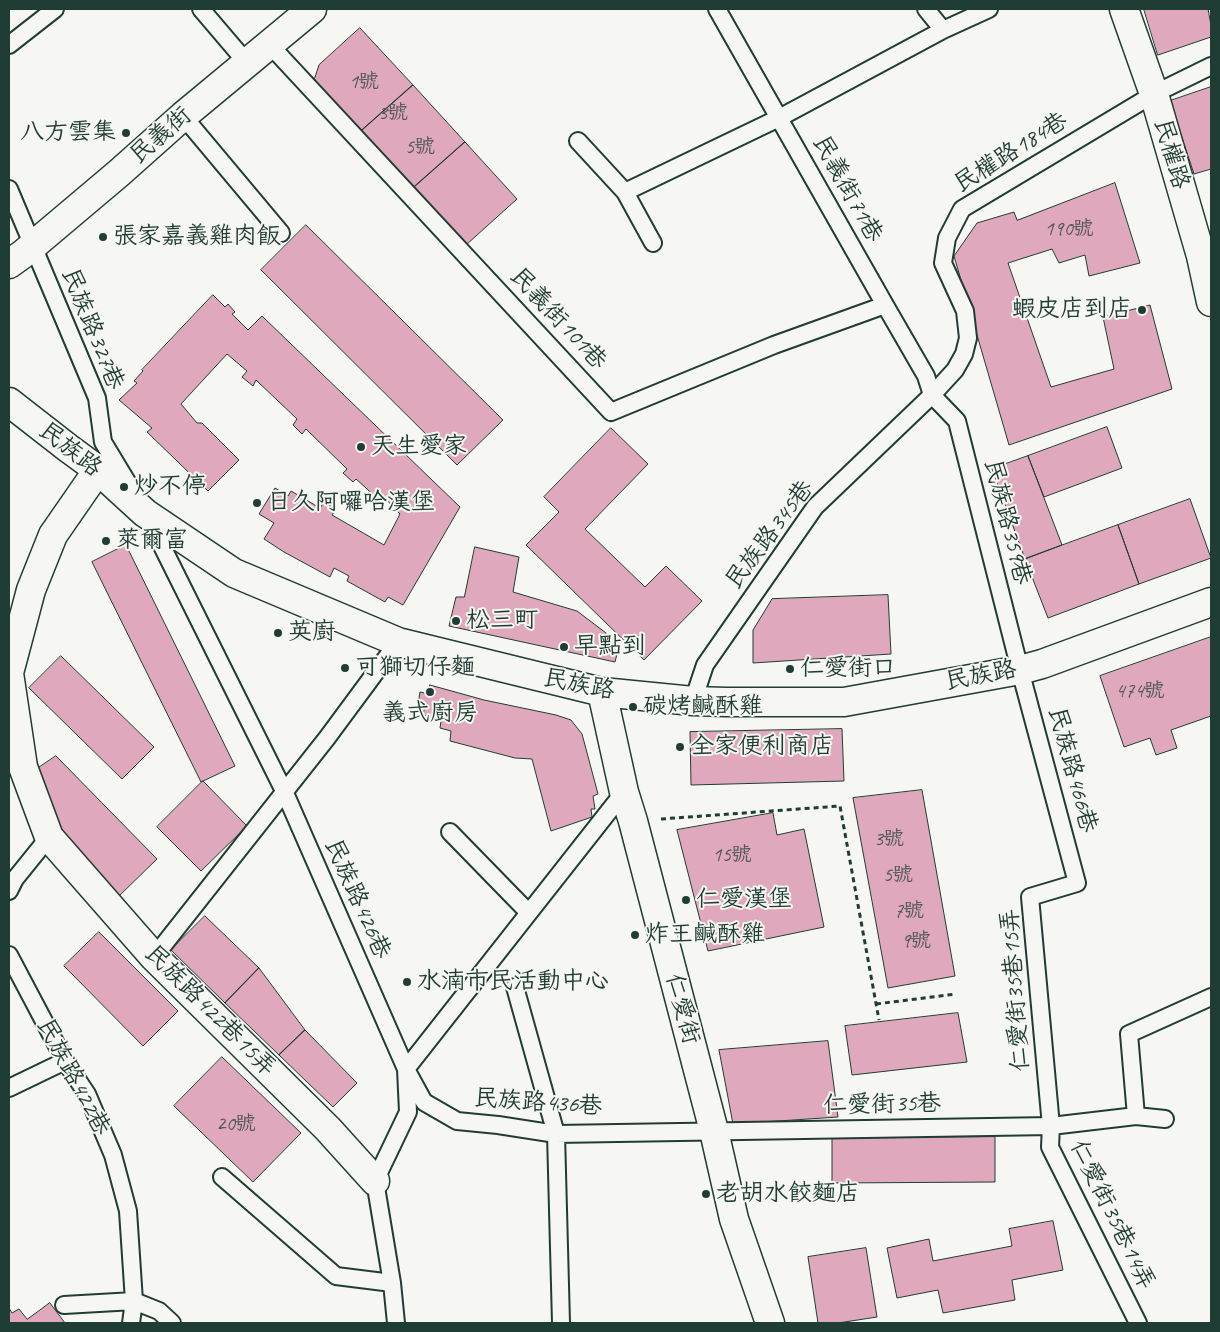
<!DOCTYPE html>
<meta charset="utf-8">
<style>
body{margin:0}
#map{position:relative;width:1220px;height:1332px;overflow:hidden;background:#f6f6f2;font-family:Caveat,sans-serif}
canvas{display:block}
.frame{position:absolute;inset:0;border:10px solid #1f3d34;pointer-events:none}
</style>
<div id="map">
<canvas width="1220" height="1332"></canvas>
<div class="frame"></div>
</div>
<script>
const ctx = document.querySelector('canvas').getContext('2d');
ctx.lineJoin = 'round';
function paint(path, color) { ctx.fillStyle = color; ctx.fill(path, 'evenodd'); }
function trace(path, color, width, dash) { ctx.strokeStyle = color; ctx.lineWidth = width; ctx.lineCap = dash ? 'butt' : 'round'; ctx.setLineDash(dash || []); ctx.stroke(path); }
function write(font, color, halo, rows, align = 'center') {
  ctx.font = font + ' Caveat,"LXGW WenKai TC",sans-serif'; ctx.lineWidth = 4; ctx.setLineDash([]); ctx.textBaseline = 'middle'; ctx.strokeStyle = halo; ctx.fillStyle = color; for (const [text, x, y, turn = 0] of rows) {
    ctx.save(); ctx.translate(x, y); ctx.rotate((+turn || 0) * Math.PI / 180); ctx.textAlign = isNaN(turn) ? turn : align; if (halo) ctx.strokeText(text, 0, 0); ctx.fillText(text, 0, 0); ctx.restore();
  }
}
const building = new Path2D(`
 M1144,9H1208L1211,25V37L1158,55Z
 M360,28L413,85L361,131L314,80L319,65Z
 M413,85L465,142L413,188L361,131Z
 M1211,87V169L1194,174L1170,101Z
 M465,142L517,199L466,245L413,188Z
 M1115,183L1140,263L1089,276L1085,255L1059,263L1052,249L1008,263L1051,387L1114,369L1103,317L1150,305L1172,389L1009,445L954,256L977,223L1014,212L1017,220Z
 M306,225L503,420L457,465L261,270Z
 M213,295L225,307L228,304L235,312L232,314L248,330L262,316L460,507L403,605L388,597L385,602L347,581L349,576L334,568L330,577L284,552L264,539L274,523L259,514L275,488L288,496L291,491L320,508L324,502L336,509L332,515L384,545L400,514L380,493L377,498L356,479L353,482L343,473L347,469L306,429L302,434L293,425L297,419L256,380L253,386L242,377L247,371L227,354L181,404L197,423H202L239,460L208,491L147,432L152,428L119,400L137,383L134,381L143,371L142,370Z
 M1107,427L1122,468L1044,497L1028,456Z
 M611,428L648,464L585,529L645,587L666,566L702,601L644,660L526,545L559,512L544,497Z
 M1028,456L1062,545L1025,559L992,469Z
 M1190,499L1211,558L1139,584L1118,525Z
 M1118,525L1139,584L1048,618L1025,559Z
 M126,545L235,766L201,782L92,562Z
 M475,547L519,557L513,592L577,611L606,633L602,643L619,646L615,662L449,626L456,597H464Z
 M888,595L891,654L753,663V630L772,599Z
 M1211,637V716L1171,730L1177,748L1156,755L1150,738L1124,747L1100,676Z
 M61,656L154,747L122,779L29,688Z
 M430,685L484,700L556,715L571,720L582,734L598,794L593,796L595,809H591L592,817L551,831L532,759L515,758L450,741L451,731L440,728L441,721L429,718L423,714L425,706L418,704L420,692L429,694Z
 M842,729L844,781L691,785L690,732Z
 M56,756L157,859L118,897L71,846L31,773Z
 M203,781L247,826L201,871L157,827Z
 M922,790L955,976L888,988L853,798Z
 M773,813L777,835L804,829L824,927L708,951L677,830Z
 M205,916L259,968L225,1003L171,950Z
 M99,932L178,1011L143,1046L64,966Z
 M259,968L305,1030L279,1055L225,1003Z
 M958,1013L967,1062L852,1075L845,1026Z
 M305,1030L357,1083L333,1107L279,1055Z
 M828,1041L838,1117L733,1124L719,1050Z
 M222,1057L301,1133L253,1182L174,1106Z
 M995,1137V1182L832,1183V1138Z
 M1053,1221L1063,1270L1012,1280L1015,1300L943,1313L938,1290L897,1298L887,1248L929,1239L933,1261L1012,1246L1009,1229Z
 M866,1248L877,1317L838,1323H818L808,1257Z
 M50,1303L65,1323H9V1308L12,1313L19,1309L27,1319Z`);
const path = new Path2D(`
 M661,819L840,806L879,1020
 M876,1004L956,994`);
const lane = new Path2D(`
 M201,9L247,63
 M717,9L885,305L926,376L932,395L957,421L1020,670L1077,883L1030,897L1051,1126L1050,1147L1138,1323
 M926,9L943,30
 M269,44L611,412L774,345L885,305
 M9,45L55,9
 M183,116L281,233
 M578,141L625,192L779,118L943,30L989,9
 M9,189L97,398L103,442L132,490
 M625,192L653,243
 M149,520L285,793L406,1069L408,1112L375,1181L392,1283L396,1323
 M693,701L705,665L815,507L932,395L955,370L964,354L968,338L965,311L943,263L947,238L962,209L1154,94L1211,66
 M624,792L406,1069L424,1102L457,1121L498,1125L556,1134L1051,1126L1136,1116L1129,1034L1211,997
 M450,832L528,912
 M9,891L15,879L49,837
 M9,955L65,1061L87,1094L113,1155L128,1211L134,1301L131,1323
 M154,957L327,738L398,642
 M515,987L556,1134L561,1323
 M9,1088L65,1061
 M1136,1116L1165,1119
 M222,1177L336,1276L392,1283
 M64,1305L134,1301L159,1311L172,1323`);
const street = new Path2D(`
 M1124,9L1154,94L1201,256L1211,302
 M9,264L23,254L119,173L183,116L312,9
 M98,470L53,535L31,590L9,673L23,767L49,837L154,957L328,1129L375,1181`);
const secondary = new Path2D(`
 M9,402L68,448L98,470L145,513L234,573L398,642L602,692L693,701L726,702H844L1020,670L1042,664L1211,602
 M602,692L624,792L633,821L714,1131L734,1219L770,1323`);
const markers = [
 [126,133,5,"#1f3d34"],
 [103,237,5,"#1f3d34"],
 [1142,310,5,"#1f3d34"],
 [361,447,5,"#1f3d34"],
 [124,487,5,"#1f3d34"],
 [257,503,5,"#1f3d34"],
 [106,541,5,"#1f3d34"],
 [456,621,5,"#1f3d34"],
 [278,633,5,"#1f3d34"],
 [564,647,5,"#1f3d34"],
 [345,668,5,"#1f3d34"],
 [790,669,5,"#1f3d34"],
 [430,692,5,"#1f3d34"],
 [633,707,5,"#1f3d34"],
 [680,747,5,"#1f3d34"],
 [686,900,5,"#1f3d34"],
 [635,935,5,"#1f3d34"],
 [407,982,5,"#1f3d34"],
 [706,1194,5,"#1f3d34"]
];
const numberNames = [
 ["1號",364,82],
 ["3號",393,113],
 ["5號",420,147],
 ["190號",1069,229],
 ["474號",1140,691],
 ["3號",889,839],
 ["15號",732,855],
 ["5號",898,875],
 ["7號",909,911],
 ["9號",916,941],
 ["20號",236,1124]
];
const poiNames = [
 ["八方雲集",116,133,"right"],
 ["張家嘉義雞肉飯",113,237],
 ["蝦皮店到店",1132,310,"right"],
 ["天生愛家",371,447],
 ["炒不停",134,487],
 ["日久阿囉哈漢堡",267,503],
 ["萊爾富",116,541],
 ["松三町",466,621],
 ["英廚",288,633],
 ["早點到",574,647],
 ["可獅切仔麵",355,668],
 ["仁愛街口",800,669],
 ["碳烤鹹酥雞",643,707],
 ["義式廚房",430,714,"center"],
 ["全家便利商店",690,747],
 ["仁愛漢堡",696,900],
 ["炸王鹹酥雞",645,935],
 ["水湳市民活動中心",417,982],
 ["老胡水餃麵店",716,1194]
];
const streetNames = [
 ["民義街",161,136,-41],
 ["民權路184巷",1011,153,-32],
 ["民權路",1171,154,74],
 ["民義街71巷",847,189,61],
 ["民義街101巷",558,319,47],
 ["民族路327巷",92,329,68],
 ["民族路",70,450,38],
 ["民族路359巷",1007,522,76],
 ["民族路345巷",770,535,-53],
 ["民族路",981,676,-11],
 ["民族路",579,685,11],
 ["民族路466巷",1072,770,75],
 ["民族路426巷",357,899,66],
 ["仁愛街35巷15弄",1016,990,-94],
 ["仁愛街",682,1009,75],
 ["民族路422巷15弄",210,1011,45],
 ["民族路422巷",73,1077,62],
 ["民族路436巷",538,1103,4],
 ["仁愛街35巷",882,1105,-1],
 ["仁愛街35巷14弄",1112,1215,64]
];
paint(building, '#e0a8bc');
trace(building, '#1f3d34', 1);
trace(lane, '#1f3d34', 20);
trace(street, '#1f3d34', 31);
trace(secondary, '#1f3d34', 31);
trace(path, '#1f3d34', 3, [5, 4]);
trace(lane, '#f6f6f2', 16);
trace(street, '#f6f6f2', 28);
trace(secondary, '#f6f6f2', 28);
for (const [x, y, r, color] of markers) { const dot = new Path2D(); dot.arc(x, y, r, 0, 2 * Math.PI); ctx.fillStyle = color; ctx.fill(dot); trace(dot, '#f6f6f2', 2); }
write('21px', '#4f5856', null, numberNames);
write('24px', '#1f3d34', '#f6f6f2', poiNames, 'left');
write('24px', '#1f3d34', '#f6f6f2', streetNames);
</script>
